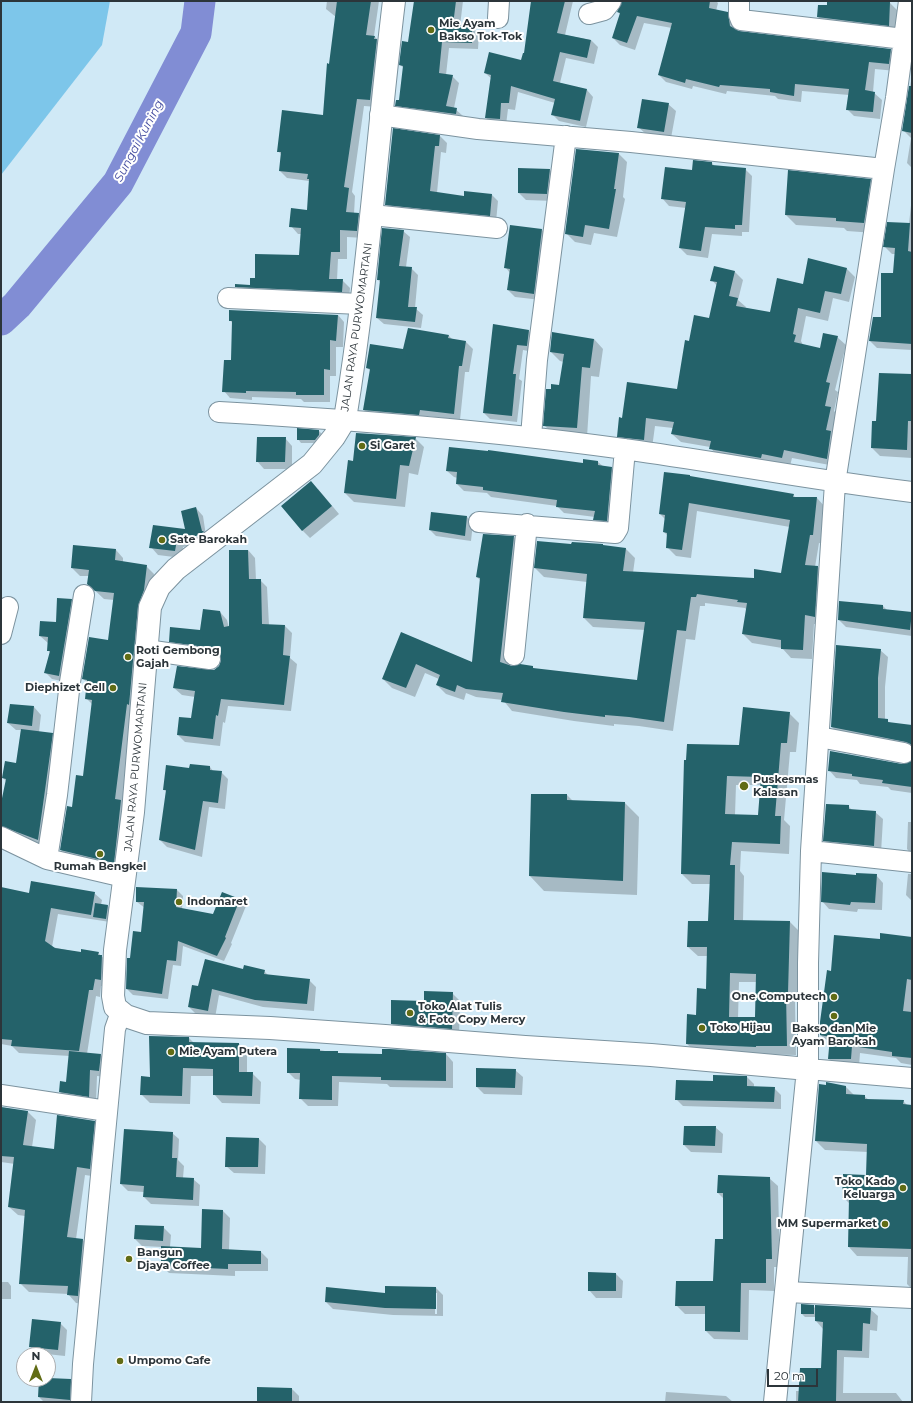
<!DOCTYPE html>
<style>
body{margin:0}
#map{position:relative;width:913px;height:1403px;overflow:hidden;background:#d0e9f6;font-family:Montserrat,sans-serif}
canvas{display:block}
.frame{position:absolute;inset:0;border:2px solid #2c353a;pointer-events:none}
.north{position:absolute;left:16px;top:1347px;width:40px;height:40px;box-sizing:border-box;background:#fff;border:1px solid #abaeb0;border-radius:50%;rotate:0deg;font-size:11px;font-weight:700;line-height:16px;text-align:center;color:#2c353a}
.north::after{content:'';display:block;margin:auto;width:14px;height:18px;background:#616c15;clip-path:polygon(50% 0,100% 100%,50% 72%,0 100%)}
.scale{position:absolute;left:767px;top:1369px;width:51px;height:18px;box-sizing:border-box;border:2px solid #2c353a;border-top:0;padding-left:5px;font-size:12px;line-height:14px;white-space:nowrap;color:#2c353a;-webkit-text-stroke:3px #fff;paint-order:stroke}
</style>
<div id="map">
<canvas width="913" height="1403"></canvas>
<div class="frame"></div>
<div class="north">N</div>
<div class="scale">20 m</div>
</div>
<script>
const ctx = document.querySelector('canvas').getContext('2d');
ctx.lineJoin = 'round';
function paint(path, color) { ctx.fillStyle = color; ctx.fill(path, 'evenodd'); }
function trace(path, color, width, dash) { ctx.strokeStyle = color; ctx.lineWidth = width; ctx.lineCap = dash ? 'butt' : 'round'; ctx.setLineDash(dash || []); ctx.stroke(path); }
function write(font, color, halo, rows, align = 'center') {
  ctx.font = font + ' Montserrat,sans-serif'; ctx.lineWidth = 4; ctx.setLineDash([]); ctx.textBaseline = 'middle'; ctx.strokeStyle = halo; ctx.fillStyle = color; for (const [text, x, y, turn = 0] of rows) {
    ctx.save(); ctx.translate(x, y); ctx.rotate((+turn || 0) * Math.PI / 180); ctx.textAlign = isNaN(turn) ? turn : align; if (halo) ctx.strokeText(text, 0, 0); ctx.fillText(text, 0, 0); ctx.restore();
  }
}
const green = new Path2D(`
 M1,1H110L102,45L1,175Z`);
const shadow = new Path2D(`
 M327,1H390H379L374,36L382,44L377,107L364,106L352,192L355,196L354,214H358L366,222L364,238L347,237V259H338L337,280H342L350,288L349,299L243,294L236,286H251L256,279L300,257L302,234H298L291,226L308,211L309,181L287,178L280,171L282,155L278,151L324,116L336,17L326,9Z
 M415,1H463L460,26L472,27L479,34L478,49L449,48L446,75L452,76L459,83L454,108L463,116V121L403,112L397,105L400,101L404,68L400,65L409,43Z
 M533,1H573L565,35L591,40L598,47L594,64L566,58L560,83L587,90L593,97L586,127L559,121L552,114L555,103L518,92L515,110L508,109L506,125L493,124L486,118L492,79L485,73L522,61L525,54Z
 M623,1H716L718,3L716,11L727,13L734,20L736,31L890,50L898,57L896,71L875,69L873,92L882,100L880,119L854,116L847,109L849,95L802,91L801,102L778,99L775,96L727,91L726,94L693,86L692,89L666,82L659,75L672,28L644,23L635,50L620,45L613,38L621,15L618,12Z
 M828,1H887V3H890L897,10L896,32L825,24L818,17L828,6Z
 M912,75V168L907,163L911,138L903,130Z
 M668,104L676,111L671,138L646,134L638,127Z
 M440,136L447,143L446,153L441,152L437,193L465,197L492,195L498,201L496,222L393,211L386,204Z
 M618,153L627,162L623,197L625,199L617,237L594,233L591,245L575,242L566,233Z
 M712,163L715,167L745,169L752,176L749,232H742V236L712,234L708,258L687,255L680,248L686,208L669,206L662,198L693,171Z
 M550,170L557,177L554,201L526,200L519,193Z
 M870,180L881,191L874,233L847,231L844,228L796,225L786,215Z
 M912,196V350L877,348L870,341L881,318L894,274L895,254H892L885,247L909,224Z
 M511,226L542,230L549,237L541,300L515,297L508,290L510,273L506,268Z
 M403,231L410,237L406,267L411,268L418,275L415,308L423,315L421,328L384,324L377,318L381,283L378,280Z
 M715,267L735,272L743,280L738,300L746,307L745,309L770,314L804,285L846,268L855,277L849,302L833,298L828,321L806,316L801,341L803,345L821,349L837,337L846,345L835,390L838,392L834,411L839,416L835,466L792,458L790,466L718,457L710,447L681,442L672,434L673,428L655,426L652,448L627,445L618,436L622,419L678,390L690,342L710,319L717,286L712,280Z
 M338,315L344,322L343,347H336V376H330V402H304L301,399L252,397V400L230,398L224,391L232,361L233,324L230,320Z
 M494,325L529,331L535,337L533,352L523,350L519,379L522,381L517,422L490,419L484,413Z
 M449,336L453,340L466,342L473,349L469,372H465L460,420L427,416L426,421L370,416L364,410L371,371L367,368L404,351Z
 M594,339L603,349L599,377L591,376L587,437L554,435L544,425L552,390L560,386L564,362L560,361L551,352Z
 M912,375V458L880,456L872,448L877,422Z
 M319,431L322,434L319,443H301L298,439Z
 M285,438L292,446V469H264L257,461Z
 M415,438L424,447L418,475L409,473L405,507L354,502L345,493L354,462Z
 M584,460L598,462L604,467L611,468L618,475L614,527L601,526L594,519L595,517L564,513L557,506L491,497L487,493L464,491L457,484L458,478L454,477L447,471L583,464Z
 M665,474L793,495L796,498H817L826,508L822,544L819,543L815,567H818L827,577L824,625L814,624L812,659L791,658L782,648L752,643L743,634L747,610L745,608L705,603V606H700L695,640L686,639L673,731L639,726L614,724V726L574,721L512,711L503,700L476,697L466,693L464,700L446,694L437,685L439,679L425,673L415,697L392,688L383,679L402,633L473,663L481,581L477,577L514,537L523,547L510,666L532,667L535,669L638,681L645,630L593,627L584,618L587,582L544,577L535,568L572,545H603L605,547L626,549L635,558L633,573L755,579L782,575L790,527L697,511L691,558L676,556L667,547L668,536L664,532L665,519L660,514Z
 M318,489L339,514L310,538L302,530Z
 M196,508L203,516L207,542L183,547L182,558L158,555L151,547L186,530ZM205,533V534L192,538V536Z
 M467,517L473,523L471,541L436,536L430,530Z
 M116,550L123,558V563L146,566L154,574L121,870L69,858L61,850L84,777L93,705L86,698L88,683L83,679L109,641L114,600L104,599L88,584L89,576H80L72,568Z
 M248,550L255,558L256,580H260L267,587L269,625L285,626L292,633L290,658L297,664L291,711L228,706L225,723L223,722L220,746L185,742L178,735L192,719L195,697L182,695L174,688L214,671L220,667L222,660L220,655L177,649L170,641L201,631L220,612L227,620L229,628Z
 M71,600L78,606L66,682L52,679L45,672L50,653L48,650V643L40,636L56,623Z
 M883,606L888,611L912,613V636L846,627L839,620Z
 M880,650L888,657L885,687V720L891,723L912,726V748L839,735L832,727Z
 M11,705L34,707L41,715L39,732L52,734L58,740L44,846L13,832L1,831V807L7,782L3,778L17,764L21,730H16L8,723Z
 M789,713L799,723L796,752H790L784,820L790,826L789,854L741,851L740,871L744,876L743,921L790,922L800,932L798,1002H795L796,1055L697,1053L687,1044L707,990L708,956H698L688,947L709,922L711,884H692L682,874L740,746ZM736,785H761L759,816L735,815ZM739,982H757L756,1018H738Z
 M912,762V793L891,790L888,787L860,784L857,780L836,778L829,770L902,765Z
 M210,767L213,771L221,772L228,779L225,809L209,807L202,857L167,847L160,840L167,792L164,790L190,769Z
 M567,795L573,801L624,802L639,817L637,895L544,891L530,876Z
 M848,806L852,810L875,812L883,819L881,853L832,848L824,840Z
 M908,822H912V855L907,849Z
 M908,874H912V901L906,895Z
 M876,875L883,883L882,910L858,909L857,912L829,909L822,901L857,876Z
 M1,888L29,895L94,893L102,900L101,905L108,906L111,909L110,922L58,914L52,947L81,953H98L109,963L108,987L101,986L100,997L96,996L87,1054L101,1055L108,1063L106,1077L97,1076L96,1103L68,1099L60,1092L67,1083L70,1056L19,1053L12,1046L1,1044Z
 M177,890L183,896L182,909L213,915L222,893L240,900L246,906L231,943L232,944L224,961L183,946L181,966L173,965L168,999L133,995L127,989L130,959L142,933L145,908L137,902Z
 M912,938V1065L901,1063L896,1058L860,1053L859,1066L837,1067L829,1059L831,1043L820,1035L832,972L880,941Z
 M244,970L264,971L269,976L309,980L316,987L314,1011L263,1007L219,995L215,1018L196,1014L189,1007L199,987Z
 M452,993L460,1001L459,1036L399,1031L392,1024L425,1002Z
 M189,1038L194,1043L239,1044L247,1053V1073H252L261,1082L260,1104L222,1103L214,1094V1076H191L190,1104L150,1103L141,1094L151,1078Z
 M288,1049L320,1050L340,1054H446L453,1062V1088L390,1087L387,1084L339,1082L338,1106H308L300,1098L301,1080L295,1079L288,1072Z
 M515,1070L523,1077L522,1095L484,1094L477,1087Z
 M747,1077L754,1084V1088H774L781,1095V1109L683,1106L676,1099L714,1082Z
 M827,1083L846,1087L854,1095L864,1096L869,1100L903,1101L907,1105L912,1106V1289L907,1284L908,1257L857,1256L849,1247L850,1204L843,1197L867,1176L868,1152L825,1150L816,1141Z
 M1,1107L28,1112L36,1120L32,1147L55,1150L94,1122L103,1130L98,1177L85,1175L76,1239L83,1240L91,1248L86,1304L76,1303L68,1294L29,1292L20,1283L25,1216L18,1215L9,1207L15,1164L1,1162Z
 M715,1127L723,1134L722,1153L691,1152L684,1145Z
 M125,1130L172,1133L179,1139L178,1160L184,1166L183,1178L193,1179L200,1185L199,1206L151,1204L144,1197V1192L128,1191L121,1184Z
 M258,1138L266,1146L265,1174L234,1173L226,1166Z
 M769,1178L778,1186L780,1267H774V1291L749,1290L748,1340L714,1339L706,1331V1314H685L676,1305L714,1282L724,1240V1199L718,1193Z
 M223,1211L230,1218L229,1250L261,1252L268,1259V1271H235V1276L169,1273L162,1266V1247L142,1246L135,1239L163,1227L171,1235L170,1247L202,1249Z
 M616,1274L623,1281L622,1298H596L589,1290Z
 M1,1282H8L11,1286V1299H1Z
 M436,1288L443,1295V1316L393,1315L333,1309L326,1302ZM435,1293H437V1314H435Z
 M813,1306L816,1309H870L878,1316L877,1331L870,1330L869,1358L844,1357L843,1393H896L903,1402H796V1391H800L822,1369L823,1329L816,1321V1317H805L802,1314Z
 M60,1323L67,1330L65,1356L37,1353L30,1346Z
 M40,1379L70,1380L78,1388L77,1402H44L39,1397Z
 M291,1388L299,1396V1402H258Z
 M666,1392L726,1396L733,1402H665Z`);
const river = new Path2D(`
 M1,320L17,305L118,183L196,33L200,1`);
const building = new Path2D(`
 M337,1H371L366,35L375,36L374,39H377L370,100L357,99L344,187L349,188L346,212L359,213L357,231L340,230V252H331L329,279H343L342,292L235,287V284L250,285V278H255V254L299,255L301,228L289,227L291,208L307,210L309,179H307L308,174L279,171L281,152H277L282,110L323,115L327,63L329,64Z
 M414,1H456L453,25L472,26V43L442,42L439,73L453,75L446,106L457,108L456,114L395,106L396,100H399L403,66L399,65L402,41L408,42Z
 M531,1H565L557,33L591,40L587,58L560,52L553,81L587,89L580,121L551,115L555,99L511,86L509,103H501L500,119L485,118L491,75L484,73L489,52L521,60L523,53H524Z
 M622,1H710L709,8L728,12L730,26L739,31L891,49L889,64L869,62L865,90L875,92L873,112L846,110L849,89L795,84L794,96L770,92V89L720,85L719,87L686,79L685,83L658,75L672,23L637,16L627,43L612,38L620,13L617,12Z
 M827,1L890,2L889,26L817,17L818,5H827Z
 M909,86H912V133L902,131Z
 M642,99L669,103L664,132L637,128Z
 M393,128L440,135L439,146H435L430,191L464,196V191L492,194L490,216L385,205Z
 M576,149L619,153L614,189H616L609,229L585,225L583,237L565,234Z
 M693,160L712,162V165L746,168L742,225H735V229L705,227L701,251L679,248L686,202L661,199L665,167L692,170Z
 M518,168L550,169L547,194L518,193Z
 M788,170L871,179L864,223L836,221V218L785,215Z
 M887,222L910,223L908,251L912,252V344L869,341L873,317H881V273H893L895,248L883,247Z
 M510,225L542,229L534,294L507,290L510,269L504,268Z
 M382,228L404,230L399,266L412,267L408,307H417L415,322L376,318L380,280H377Z
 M808,258L847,268L841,294L825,291L820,313L798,308L793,334L796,335L794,342L820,348L823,333L838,336L826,382L830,383L825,406L831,407L826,430L831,431L827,459L784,450L782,458L762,454L761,458L709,449L711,441L671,434L674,422L646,418L644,440L617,437L619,417L622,418L627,382L677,389L685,340L689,341L694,315L709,318L717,282L710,281L714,266L735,271L729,296L738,298L736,306L770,312L777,278L803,284Z
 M229,310L338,315L336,341L330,340V370L324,369V395H296V392L246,391V393L222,392L224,360H231L232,321H229Z
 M493,324L529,330L527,346L517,345L513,374H516L512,416L483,413Z
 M408,328L449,335L448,338L466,341L462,366H459L454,414L420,410L419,415L363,410L370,369L366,368L370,344L403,349Z
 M552,332L594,339L590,368L582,367L577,428L543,426L546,389H551V384L559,385L564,354L550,352Z
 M879,373L912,374V421H908L907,450L871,448L872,421H876Z
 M297,428L319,430V435L315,440H297Z
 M356,433L416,437L409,466L400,465L396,499L344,493L348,460L353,461Z
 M257,437H286L285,462H256Z
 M449,447L488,451V450L583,463V459L598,461V465L612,467L607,521L593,520L595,511L556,507L557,500L483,490V487L456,484L457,472L446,471Z
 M664,472L690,475V476L794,494L793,497H817L813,535H810L805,565L818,566L815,617L805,615L803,650L781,649V640L742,634L747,603L737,602L738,600L697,594L696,597H691L686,631L677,630L664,722L629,717L605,715V717L564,712L501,702L503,693L466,689L457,685L455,692L436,685L440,675L416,664L406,688L382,679L401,632L472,662L480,578L476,577L483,534L514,536L500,662L512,666L520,664L533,666V668L637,680L645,622L583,618L587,574L534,568L537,541L571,544L572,542L603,544V545L626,548L623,571L754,578V569L781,573L790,520L689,503L682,550L666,548L667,533L663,532L665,515L659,514Z
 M311,481L332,506L302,531L281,506Z
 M196,507L202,531H204L200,535L177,540L175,551L149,548L153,525L185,529L181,511Z
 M431,512L467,516L465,536L429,530Z
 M73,545L116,549L115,560L147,565L144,590L138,606L129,705L127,704L115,799L121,800L114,863L60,850L67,806L72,807L76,775L83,776L92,700L85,699L87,680L82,679L89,637L108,640L114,593L95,591L87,584L89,570L71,568Z
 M229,550H248L249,579H261L262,624L285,625L283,655L290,656L284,705L221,699L218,716L216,715L213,739L177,735L179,717L191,718L195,691L173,688L177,666L214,670L219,666L221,660L217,650L212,648L169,642L170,627L200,630L203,609L220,611L224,627L229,626Z
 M57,598L72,599L59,676L44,673L50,651H47L48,637L39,636L40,621L56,622Z
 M839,601L883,605V609L912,612L910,630L838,620Z
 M836,645L881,649L878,678V718L888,719V722L912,725V745L906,742L831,727Z
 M10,704L34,706L32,726L7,723Z
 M743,707L790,712L787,743H781L775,816H781L780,844L732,842L730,865H735L734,920L790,921L788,993H786L787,1046H756V1047L686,1044L687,1014L696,1015L697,988L706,989L707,947H687L688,921H708L710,875L681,874L684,760H686L687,744L739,745ZM727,776L761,777L758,815L725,814ZM730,973L756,974L755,1017H729Z
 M21,729L53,733L38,840L1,826V803L6,779L2,778L5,761L16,763Z
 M830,751L902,764L912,761V787L882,783L883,780L852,776V774L828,771Z
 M190,764L210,766V770L222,771L218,803L203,801L195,850L159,840L166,790H163L166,765L189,768Z
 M531,794H567V800L625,802L623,881L529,876Z
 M826,804L849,805V809L876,811L874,846L823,841Z
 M822,872L856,875V873L877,874L875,903L851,902L850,905L821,902Z
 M31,881L95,892L91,915L51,908L45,941L55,948L81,952V949L99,952L98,955H102L101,980L95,979L93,990H89L79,1051L11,1046L12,1040L1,1039V887L29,893Z
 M136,887L177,889L176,907L213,914L222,892L240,899L225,937L226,938L217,956L178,941L176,961L167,960L162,994L126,989L127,958H130L133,931L141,932L144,902H136Z
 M95,903L108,905L106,919L93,917Z
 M880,933L912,937V980L907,979L903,1011L912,1012V1058L892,1056V1052L852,1046L851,1059H828L830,1037L820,1035V1022L827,970L831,971L834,935L880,939Z
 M205,959L243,969L244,965L265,970L264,974L310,979L307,1004L255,1000L212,989L208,1011L188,1007L192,985L198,986Z
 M424,991L453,992L452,1029L391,1024V1000L424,1001Z
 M149,1036L189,1037V1042L239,1043V1072H253L252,1096L213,1095V1069L183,1068L182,1096L140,1095L141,1076L150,1077Z
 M287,1048L320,1049V1051H338V1053L382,1054V1049H390L446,1053V1081L381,1080V1077L332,1076V1100L299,1099L300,1073H287Z
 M69,1051L101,1054L99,1071L90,1070L89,1097L59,1092L60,1081L66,1082Z
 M476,1068L516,1069L515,1088L476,1087Z
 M713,1075L747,1076V1086L775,1087L774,1102L675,1100L676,1080L713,1081Z
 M826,1082L846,1086V1094L865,1095V1099L904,1100L903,1104L912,1105V1249L848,1247L849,1198H842L843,1174L866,1175L867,1144L815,1141L819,1084L826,1085Z
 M1,1107L28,1111L23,1145L54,1149L57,1115L95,1121L90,1169L77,1167L67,1237L83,1239L78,1296L67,1295L68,1286L19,1284L25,1210L8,1207L14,1157L1,1156Z
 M684,1126H716L715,1146L683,1145Z
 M124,1129L173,1132L172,1158H177L176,1177L194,1178L193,1200L143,1197L144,1186L120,1184Z
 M226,1137L259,1138L258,1167H225Z
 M718,1175L770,1177L772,1259H766V1283H741L740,1332L705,1331V1306H675L676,1281H713L715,1239H723V1193H717Z
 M202,1209L223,1210L222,1249L261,1251V1264H228V1269L161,1266V1246L201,1248Z
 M135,1225L164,1226L163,1241L134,1239Z
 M588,1272L616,1273V1291H588Z
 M385,1286L436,1287V1309L385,1308L325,1302L326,1287L385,1293Z
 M801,1304L814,1305V1314H801Z
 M815,1305L871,1308L870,1324L863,1323L862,1351L837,1350L836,1402H798L800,1368H821L823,1322L815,1321Z
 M32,1319L61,1322L58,1350L29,1347Z
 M48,1378L71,1379L70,1400L38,1397L39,1379Z
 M257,1387L292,1388V1402H257Z`);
const street = new Path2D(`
 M739,1V15L741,20L904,39
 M909,1L896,98L884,169L835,483L811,851L808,963V1069L912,1078
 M589,14L604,10L611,1
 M498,18L499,1
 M380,115L478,129L631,142L884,169
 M372,215L497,228
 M228,298L360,304
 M219,412C359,420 499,431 638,451C730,464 820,481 912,492
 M531,437L537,360L566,136
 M479,522L615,533L618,528L625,449
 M84,595L70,682L57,795L47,859L124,877
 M1,634L8,607
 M146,650L210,659
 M514,655L527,524
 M819,737L904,753
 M1,837L47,859
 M811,851L912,862
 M1,1095L107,1111
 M787,1292L912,1298
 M81,1402L83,1364L115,1029L121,1012`);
const secondary = new Path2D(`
 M394,1C377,140 368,280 345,419L334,437L312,464L176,569L159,587L150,607L133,812L115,950L113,996L115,1007L126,1016L147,1023L270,1028L385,1036L525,1047L651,1055L808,1069L775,1402`);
const markers = [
 [431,30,4,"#616c15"],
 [362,446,4,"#616c15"],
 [162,540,4,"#616c15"],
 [128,657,4,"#616c15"],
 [113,688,4,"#616c15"],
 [744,786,5,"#616c15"],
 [100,854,4,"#616c15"],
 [179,902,4,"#616c15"],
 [834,997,4,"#616c15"],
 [410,1013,4,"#616c15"],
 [834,1016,4,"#616c15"],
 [702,1028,4,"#616c15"],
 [171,1052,4,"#616c15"],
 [903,1188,4,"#616c15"],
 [885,1224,4,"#616c15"],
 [129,1259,4,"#616c15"],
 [120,1361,4,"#616c15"]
];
const poiNames = [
 ["Mie Ayam",439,24],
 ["Bakso Tok-Tok",439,37],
 ["Si Garet",370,446],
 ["Sate Barokah",170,540],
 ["Roti Gembong",136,651],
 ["Gajah",136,664],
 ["Diephizet Cell",105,688,"right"],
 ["Puskesmas",753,780],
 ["Kalasan",753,793],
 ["Rumah Bengkel",100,867,"center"],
 ["Indomaret",187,902],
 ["One Computech",826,997,"right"],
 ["Toko Alat Tulis",418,1007],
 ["& Foto Copy Mercy",418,1020],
 ["Toko Hijau",710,1028],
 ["Bakso dan Mie",834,1029,"center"],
 ["Ayam Barokah",834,1042,"center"],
 ["Mie Ayam Putera",179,1052],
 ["Toko Kado",895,1182,"right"],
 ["Keluarga",895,1195,"right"],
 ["MM Supermarket",877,1224,"right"],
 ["Bangun",137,1253],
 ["Djaya Coffee",137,1266],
 ["Umpomo Cafe",128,1361]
];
const streetNames = [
 ["JALAN RAYA PURWOMARTANI",357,327,-82],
 ["JALAN RAYA PURWOMARTANI",136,767,-85]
];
const waterNames = [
 ["Sungai Kuning",139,141,-62]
];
paint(green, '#7dc6ea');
paint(shadow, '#0003');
trace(river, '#818dd4', 31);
paint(building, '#24626a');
trace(street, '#7c939f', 22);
trace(secondary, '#7c939f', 24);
trace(street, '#fff', 20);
trace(secondary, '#fff', 22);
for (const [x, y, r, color] of markers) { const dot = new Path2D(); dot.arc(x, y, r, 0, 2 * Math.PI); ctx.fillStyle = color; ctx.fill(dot); trace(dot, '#fff', 1.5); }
write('bold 11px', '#2c353a', '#fff', poiNames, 'left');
write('11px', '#2c353a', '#fff', streetNames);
write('italic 12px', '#41499e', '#fff', waterNames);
</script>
